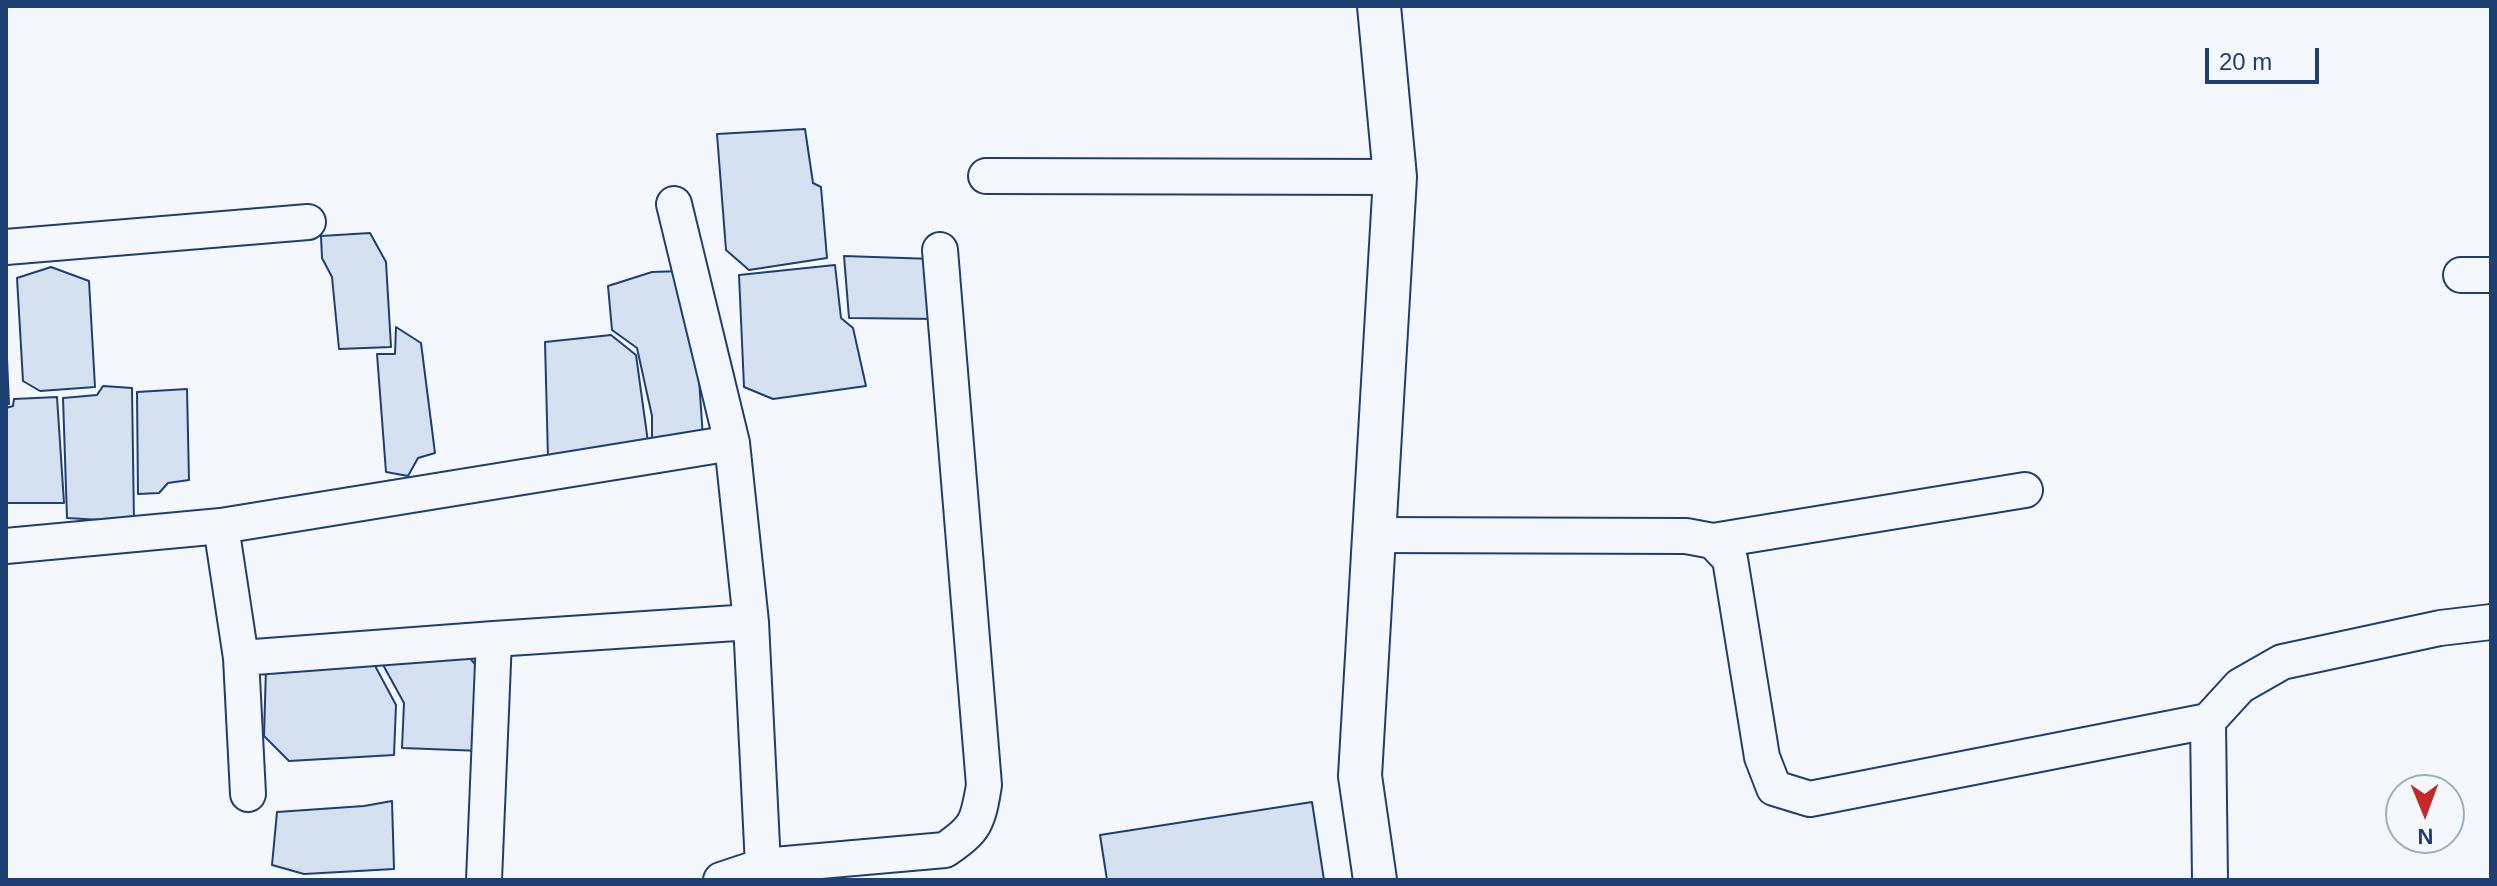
<!DOCTYPE html>
<style>
body{margin:0}
#map{position:relative;width:2497px;height:886px;overflow:hidden;background:#f4f7fb;font-family:Helvetica,sans-serif}
canvas{display:block}
.frame{position:absolute;inset:0;border:8px solid #1d3f73;pointer-events:none}
.north{position:absolute;left:2385px;top:774px;width:80px;height:80px;box-sizing:border-box;background:#f4f7fb;border:2px solid #9eadc5;border-radius:50%;rotate:179deg;font-size:22px;font-weight:700;line-height:32px;text-align:center;color:#1d3f73}
.north::after{content:'';display:block;margin:auto;width:28px;height:36px;background:#c62828;clip-path:polygon(50% 0,100% 100%,50% 72%,0 100%)}
.scale{position:absolute;left:2205px;top:48px;width:114px;height:36px;box-sizing:border-box;border:4px solid #1d3f73;border-top:0;padding-left:10px;font-size:24px;line-height:28px;white-space:nowrap;color:#1d3f73;-webkit-text-stroke:6px #f4f7fb;paint-order:stroke}
</style>
<div id="map">
<canvas width="2497" height="886"></canvas>
<div class="frame"></div>
<div class="north">N</div>
<div class="scale">20 m</div>
</div>
<script>
const ctx = document.querySelector('canvas').getContext('2d');
ctx.lineJoin = 'round';
function paint(path, color) { ctx.fillStyle = color; ctx.fill(path, 'evenodd'); }
function trace(path, color, width, dash) { ctx.strokeStyle = color; ctx.lineWidth = width; ctx.lineCap = dash ? 'butt' : 'round'; ctx.setLineDash(dash || []); ctx.stroke(path); }
const building = new Path2D(`
 M805,129L813,183L821,187L827,258L749,270L726,250L717,134Z
 M370,233L386,262L391,347L339,349L332,277L322,258L321,236Z
 M844,256L933,259L938,319L849,318Z
 M835,265L841,318L853,328L866,386L773,399L744,387L739,275Z
 M51,267L89,281L95,387L40,391L23,381L17,278Z
 M682,271L697,350L703,438L652,449V416L637,348L612,330L608,286L652,272Z
 M396,327L421,343L435,453L418,458L408,476L386,472L377,354H395Z
 M611,335L636,355L648,442L548,459L545,342Z
 M6,336L9,404H6Z
 M103,386L132,388L134,522L67,518L63,398L97,395Z
 M187,389L189,480L168,483L159,493L138,494L137,392Z
 M57,397L64,503H6V408L13,406L14,399Z
 M463,650L486,677L482,751L402,748L404,703L382,663Z
 M373,662L396,705L394,755L289,761L264,736L266,668Z
 M392,801L394,869L304,874L272,865L277,812L364,806Z
 M1312,802L1324,880H1107L1100,835Z`);
const minor = new Path2D(`
 M986,176L1395,177
 M674,204L732,443L751,622L763,866L721,880
 M6,247L308,222
 M2461,275H2491
 M221,526L241,658L248,794
 M1373,535L1686,536L1713,541L1730,559L1762,757L1774,788L1810,799L2208,721
 M1713,541L2025,490
 M6,546L221,526L732,443
 M241,658L494,639
 M763,866L945,850C976,829 978,822 984,785L940,250
 M484,880L494,639L751,622
 M2210,880L2208,721L2240,686L2282,662L2440,628L2491,622`);
const tertiary = new Path2D(`
 M1375,880L1360,776L1395,177L1379,6`);
paint(building, '#d5e0f0');
trace(building, '#1d3f73', 2);
trace(minor, '#1d3f73', 38);
trace(tertiary, '#1d3f73', 46);
trace(minor, '#f4f7fb', 34);
trace(tertiary, '#f4f7fb', 42);
</script>
